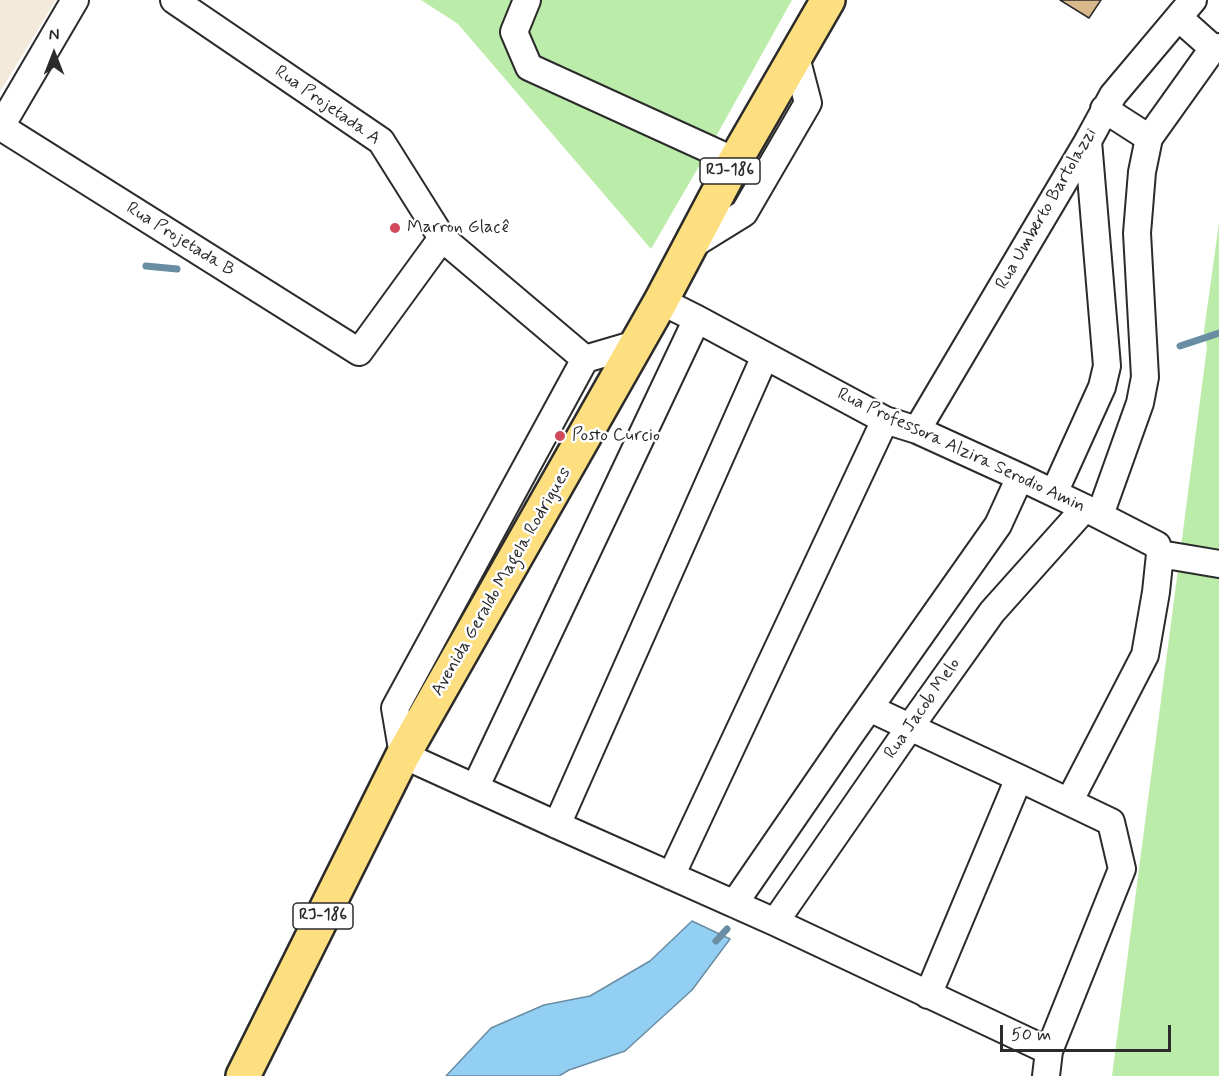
<!DOCTYPE html>
<meta charset="utf-8">
<style>
body{margin:0}
#map{position:relative;width:1219px;height:1076px;overflow:hidden;background:#fff;font-family:Mynerve,sans-serif}
canvas{display:block}
.north{position:absolute;left:24px;top:24px;width:60px;height:60px;-webkit-text-stroke:4px #fff;paint-order:stroke;rotate:0deg;font-size:16px;font-weight:700;line-height:24px;text-align:center;color:#2b2b2b}
.north::after{content:'';display:block;margin:auto;width:21px;height:27px;background:#2b2b2b;clip-path:polygon(50% 0,100% 100%,50% 72%,0 100%)}
.scale{position:absolute;left:1000px;top:1025px;width:171px;height:27px;box-sizing:border-box;border:3px solid #2b2b2b;border-top:0;padding-left:8px;font-size:18px;line-height:21px;white-space:nowrap;color:#2b2b2b;-webkit-text-stroke:4px #fff;paint-order:stroke}
</style>
<div id="map">
<canvas width="1219" height="1076"></canvas>
<div class="north">N</div>
<div class="scale">50 m</div>
</div>
<script>
const ctx = document.querySelector('canvas').getContext('2d');
ctx.lineJoin = 'round';
function paint(path, color) { ctx.fillStyle = color; ctx.fill(path, 'evenodd'); }
function trace(path, color, width, dash) { ctx.strokeStyle = color; ctx.lineWidth = width; ctx.lineCap = dash ? 'butt' : 'round'; ctx.setLineDash(dash || []); ctx.stroke(path); }
function write(font, color, halo, rows, align = 'center') {
  ctx.font = font + ' Mynerve,sans-serif'; ctx.lineWidth = 5; ctx.setLineDash([]); ctx.textBaseline = 'middle'; ctx.strokeStyle = halo; ctx.fillStyle = color; for (const [text, x, y, turn = 0] of rows) {
    ctx.save(); ctx.translate(x, y); ctx.rotate((+turn || 0) * Math.PI / 180); ctx.textAlign = isNaN(turn) ? turn : align; if (halo) ctx.strokeText(text, 0, 0); ctx.fillText(text, 0, 0); ctx.restore();
  }
}
const built = new Path2D(`
 M0,0H56L0,92Z`);
const green = new Path2D(`
 M421,0H792L709,149L651,249L458,24Z
 M1219,223V1076H1112L1207,347L1204,331Z`);
const water = new Path2D(`
 M692,921L730,939L692,990L625,1051L569,1070L559,1076H446L491,1028L544,1005L590,996L650,961Z`);
const stream = new Path2D(`
 M146,266L177,269
 M1180,346L1219,333
 M716,941L727,929`);
const building = new Path2D(`
 M1060,0H1101L1089,18Z`);
const street = new Path2D(`
 M174,0L381,141L442,238L585,359
 M527,0L514,32L529,67L735,161
 M1179,18L1215,50
 M1104,109L1149,138
 M1,127L359,352L442,238
 M0,128L75,0
 M689,247L744,213L808,103L796,57
 M661,301L697,319L885,420L917,430L1020,477L1085,508L1157,545L1160,554L1156,592L1145,655L1069,802
 M636,344L585,359L395,708L403,755L557,825L775,922L1049,1051
 M917,430L1088,141L1113,95L1193,0
 M1054,493L1102,387L1107,366L1088,141
 M1100,515L1140,403L1145,377L1137,233L1142,172L1149,138L1209,54L1219,47
 M1160,554L1219,564
 M869,708L1019,778L1111,822L1122,869L1049,1051L1046,1076
 M475,788L697,319
 M557,825L765,356
 M671,876L885,420
 M734,904L848,738L998,525L1020,477
 M775,922L910,727L992,612L1085,508
 M928,995L1019,778`);
const highway = new Path2D(`
 M243,1076L403,755L661,301L735,161L828,0`);
const markers = [
 [395,228,6,"#d1495b"],
 [560,436,6,"#d1495b"]
];
const shields = [
 [730,171,60],
 [323,916,60]
];
const shieldNames = [
 ["RJ-186",730,171],
 ["RJ-186",323,916]
];
const streetNames = [
 ["Rua Projetada A",327,106,35],
 ["Rua Umberto Bartolazzi",1047,209,-60],
 ["Rua Projetada B",180,240,32],
 ["Rua Professora Alzira Serodio Amin",961,451,25],
 ["Avenida Geraldo Magela Rodrigues",502,582,-60],
 ["Rua Jacob Melo",923,709,-55]
];
const poiNames = [
 ["Marron Glacê",407,228],
 ["Posto Curcio",572,436]
];
paint(built, '#f4eadc');
paint(green, '#bcecaa');
paint(water, '#92cff3');
trace(water, '#698da3', 1.5);
trace(stream, '#698da3', 7);
paint(building, '#d9b98c');
trace(building, '#2b2b2b', 1.5);
trace(street, '#2b2b2b', 30);
trace(highway, '#2b2b2b', 38);
trace(street, '#fff', 26);
trace(highway, '#fddf80', 33);
for (const [x, y, r, color] of markers) { const dot = new Path2D(); dot.arc(x, y, r, 0, 2 * Math.PI); ctx.fillStyle = color; ctx.fill(dot); trace(dot, '#fff', 2); }
for (const [x, y, w] of shields) { const box = new Path2D(); box.roundRect(x - w / 2, y - 13, w, 26, 4.5); ctx.fillStyle = '#fff'; ctx.fill(box); trace(box, '#2b2b2b', 1.5); }
write('bold 16px', '#2b2b2b', null, shieldNames);
write('18px', '#2b2b2b', '#fff', streetNames);
write('18px', '#2b2b2b', '#fff', poiNames, 'left');
</script>
